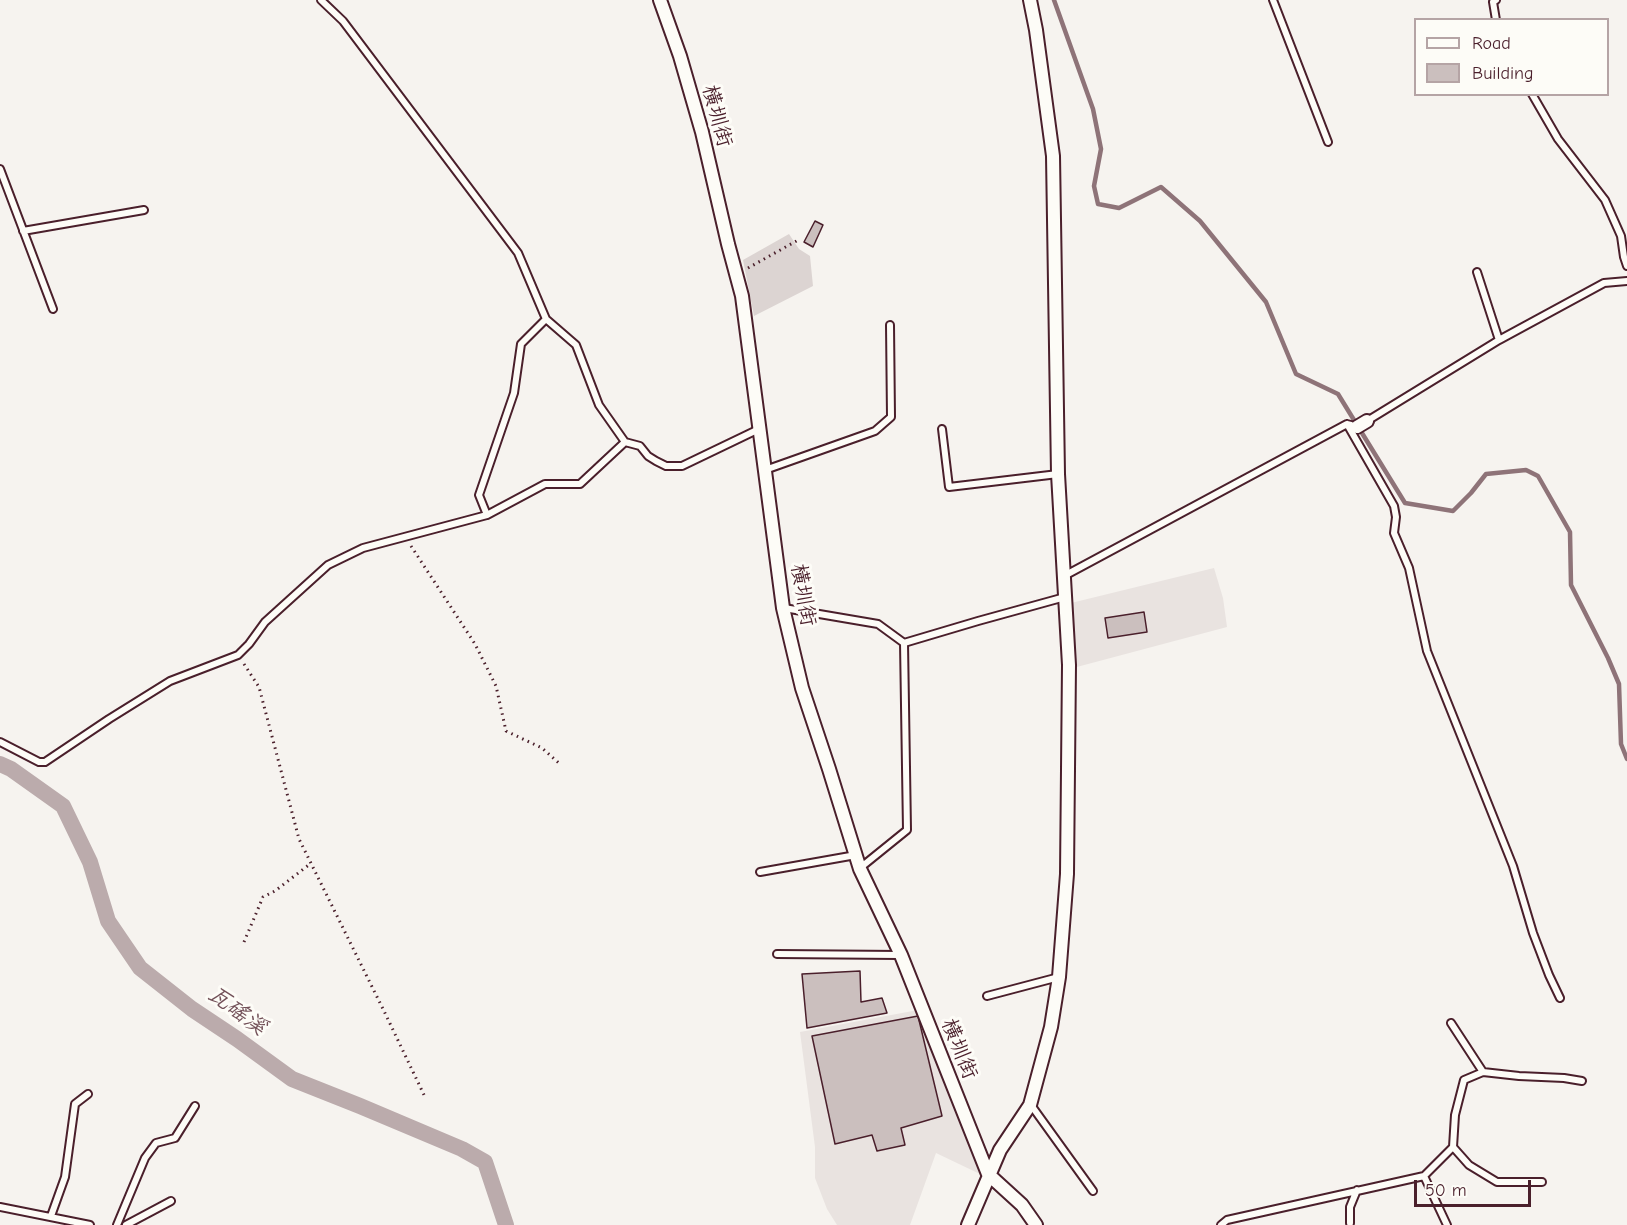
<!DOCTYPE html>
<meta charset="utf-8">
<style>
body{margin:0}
#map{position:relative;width:1627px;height:1225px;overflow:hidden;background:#f6f3ef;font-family:"Comic Neue",sans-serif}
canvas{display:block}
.legend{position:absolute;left:1414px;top:18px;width:195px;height:78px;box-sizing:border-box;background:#fdfcf7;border:2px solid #b5a4a5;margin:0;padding:8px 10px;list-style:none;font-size:18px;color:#4a1f2b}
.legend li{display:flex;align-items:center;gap:12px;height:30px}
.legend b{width:30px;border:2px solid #b5a4a5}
.scale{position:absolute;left:1414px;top:1180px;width:117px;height:27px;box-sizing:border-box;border:3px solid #4a1f2b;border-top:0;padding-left:8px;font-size:18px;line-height:21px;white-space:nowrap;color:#4a1f2b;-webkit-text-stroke:4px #fdfcf7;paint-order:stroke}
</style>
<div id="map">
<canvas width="1627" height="1225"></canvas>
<ul class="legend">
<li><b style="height:8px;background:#fdfcf7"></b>Road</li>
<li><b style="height:16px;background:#cbbfbe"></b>Building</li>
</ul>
<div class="scale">50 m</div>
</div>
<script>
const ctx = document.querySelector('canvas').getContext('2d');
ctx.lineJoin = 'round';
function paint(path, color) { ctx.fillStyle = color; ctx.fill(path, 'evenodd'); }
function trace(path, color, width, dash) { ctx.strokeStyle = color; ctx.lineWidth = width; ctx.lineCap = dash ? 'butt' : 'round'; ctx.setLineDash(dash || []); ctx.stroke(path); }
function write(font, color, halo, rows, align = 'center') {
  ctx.font = font + ' "Comic Neue","LXGW WenKai TC",sans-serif'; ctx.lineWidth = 6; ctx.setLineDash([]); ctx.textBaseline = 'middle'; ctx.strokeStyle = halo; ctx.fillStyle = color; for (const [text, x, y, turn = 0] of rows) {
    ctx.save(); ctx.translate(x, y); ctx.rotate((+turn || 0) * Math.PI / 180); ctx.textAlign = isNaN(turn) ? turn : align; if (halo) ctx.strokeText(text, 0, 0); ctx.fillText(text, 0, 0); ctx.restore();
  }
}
const built = new Path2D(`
 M1214,568L1223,598L1227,627L1073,668L1071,603Z
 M918,1010L982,1175L936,1153L910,1225H837L827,1209L815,1178V1147L800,1032Z`);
const green = new Path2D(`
 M789,234L799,249L810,256L813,286L754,316L743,260Z`);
const stream = new Path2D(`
 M1054,0L1093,109L1101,149L1094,186L1098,204L1119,208L1161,187L1200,221L1266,302L1296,374L1338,394L1405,503L1453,511L1471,493L1486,474L1526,470L1538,476L1570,532L1571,585L1608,658L1619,684L1621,744L1627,759`);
const canal = new Path2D(`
 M0,764L11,769L63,806L90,862L108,921L140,968L192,1009L237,1039L292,1079L360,1106L462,1149L485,1162L506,1225`);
const building = new Path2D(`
 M815,221L823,225L813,247L804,242Z
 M1144,612L1147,632L1108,638L1105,618Z
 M860,971L861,1002L882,998L887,1013L807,1028L802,974Z
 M918,1016L942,1116L901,1128L905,1145L877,1151L872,1135L835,1144L812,1036Z`);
const path = new Path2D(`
 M748,268L800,239
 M411,546L475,644L496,686L506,731L542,748L560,764
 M244,664L259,687L299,839L384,1011L425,1097
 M244,942L263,897L275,891L310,864`);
const service = new Path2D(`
 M321,0L343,21L518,253L546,319L576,345L599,405L625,442L640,446L648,456L656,461L666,466H682L759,429
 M1273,0L1328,142
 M1496,0L1493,2L1496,20
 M1532,94L1558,139L1605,200L1621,236L1624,257L1627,266
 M0,169L53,309
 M23,231L144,210
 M1477,272L1499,340
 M1367,421L1499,340L1604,283L1627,281
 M1347,424L1394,506L1396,517L1394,533L1409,568L1427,651L1513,866L1533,933L1549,975L1560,998
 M942,429L949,487L1058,474
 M765,470L875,431L891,417L890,325
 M487,515L479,495L514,393L521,344L546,319
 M1064,576L1347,424L1351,425
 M784,608L878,624L904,643L978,621L1065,597
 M0,742L39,762H45L109,719L170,681L238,655L249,644L265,622L328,565L363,548L487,515L545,484H580L625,442
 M860,868L907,830L904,643
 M760,872L856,855
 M777,954L900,955
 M987,996L1059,977
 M1451,1023L1483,1072
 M1031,1105L1093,1191
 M1453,1147L1469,1165L1497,1182H1542
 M1424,1176L1447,1225
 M0,1207L90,1225
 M51,1216L65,1177L75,1104L88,1094
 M1350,1223V1207L1357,1190
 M117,1225L145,1158L156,1143L175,1138L195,1106
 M126,1225L171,1201
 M1221,1225L1227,1220L1424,1176L1453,1147L1455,1115L1464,1080L1483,1072L1519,1076L1564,1078L1582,1081`);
const minor = new Path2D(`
 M660,0L680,56L702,132L728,244L742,296L783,608L802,688L829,769L860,869L901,955L988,1174L1022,1205L1036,1225
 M1357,427L1367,421
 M968,1225L1000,1150L1030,1105L1051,1027L1059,977L1067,874L1069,665L1058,474L1053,156L1036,30L1030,0`);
const streetNames = [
 ["橫圳街",717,116,75],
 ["橫圳街",803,595,80],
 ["橫圳街",959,1049,68]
];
const waterNames = [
 ["瓦磘溪",237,1011,36]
];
paint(built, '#e9e3e0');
paint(green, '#dcd4d2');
trace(stream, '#8e7378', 4.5);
trace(canal, '#bbabac', 16);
paint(building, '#cbbfbe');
trace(building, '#4a1f2b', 1.5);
trace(service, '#4a1f2b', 10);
trace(minor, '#4a1f2b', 16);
trace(path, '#4a1f2b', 3, [1.5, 4.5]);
trace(service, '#fdfcf7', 6);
trace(minor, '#fdfcf7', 12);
write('21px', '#4a1f2b', '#fdfcf7', streetNames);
write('italic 22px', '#725058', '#fdfcf7', waterNames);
</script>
